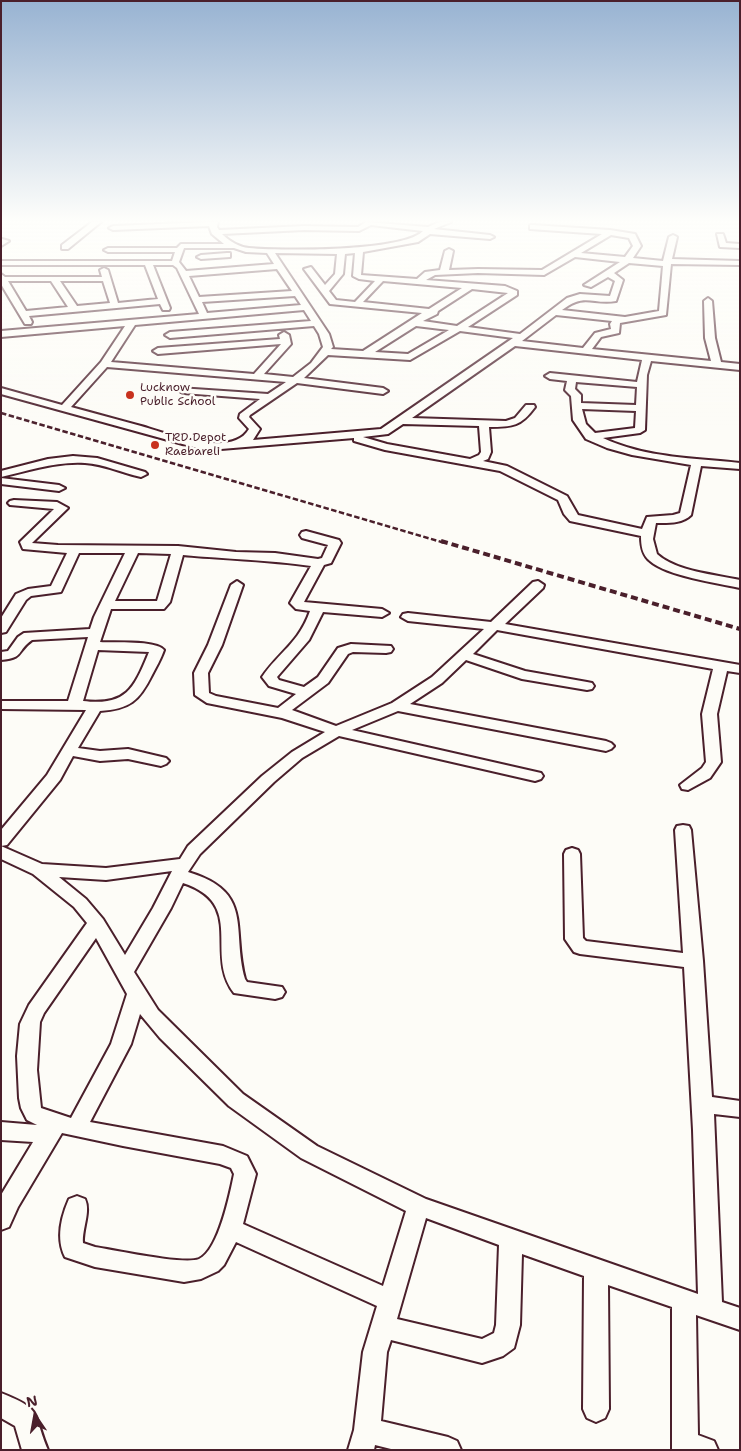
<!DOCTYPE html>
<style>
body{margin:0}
#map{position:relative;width:741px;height:1451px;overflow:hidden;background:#fdfcf7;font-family:"Shantell Sans",sans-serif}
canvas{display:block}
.frame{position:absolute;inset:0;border:2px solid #4a1f2b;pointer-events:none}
.north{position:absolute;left:10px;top:1391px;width:50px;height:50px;-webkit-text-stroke:4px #fdfcf7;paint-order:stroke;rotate:348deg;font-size:14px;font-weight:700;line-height:20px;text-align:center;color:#4a1f2b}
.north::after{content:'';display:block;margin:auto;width:18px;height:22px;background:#4a1f2b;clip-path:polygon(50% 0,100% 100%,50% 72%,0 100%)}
</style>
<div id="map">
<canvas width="741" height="1451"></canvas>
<div class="frame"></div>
<div class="north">N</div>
</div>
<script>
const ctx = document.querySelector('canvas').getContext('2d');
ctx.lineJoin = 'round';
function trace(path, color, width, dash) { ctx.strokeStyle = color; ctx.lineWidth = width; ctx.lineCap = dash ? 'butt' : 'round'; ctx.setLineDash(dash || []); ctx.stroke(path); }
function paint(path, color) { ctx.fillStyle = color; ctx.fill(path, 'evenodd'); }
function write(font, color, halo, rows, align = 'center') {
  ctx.font = font + ' "Shantell Sans",sans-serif'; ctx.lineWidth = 5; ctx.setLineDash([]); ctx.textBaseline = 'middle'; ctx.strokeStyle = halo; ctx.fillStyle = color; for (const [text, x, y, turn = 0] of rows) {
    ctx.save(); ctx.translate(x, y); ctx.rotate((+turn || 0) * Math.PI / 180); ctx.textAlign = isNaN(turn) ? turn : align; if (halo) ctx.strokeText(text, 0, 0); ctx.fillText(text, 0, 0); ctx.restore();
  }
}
const minor = new Path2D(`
 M92,222H101L68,249H62V245Z
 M207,222H218L217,227L219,230L304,226L358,227L366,222L428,227L439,222H451L434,229L490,235L494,237L490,239L430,234L418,242L363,252L361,275L417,279L425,272L440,270L445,251L449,249L453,251L449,270L478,269L542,270L602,234L530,229V225H533L610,230L635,234L641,246L633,258L663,261L669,237L673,235L677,237L672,259L740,261V265L671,264L666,315L620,323L619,333L601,337L592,349L711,361L705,338L704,301L708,298L712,301L715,338L721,362L740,364V370L651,361L647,375L645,430L640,433L603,438C645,458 695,458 740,463V469L701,466L691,515C682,524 668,523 656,523L653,539L657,554C677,572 714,574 740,580V588C717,583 667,576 650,561C642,555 641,545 641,536L570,521L564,514L558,500L500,471L385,450L354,441V438L221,449L197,448L1,394V388L62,405L101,362L125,326L1,337V331L199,314L177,268L173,265H153L170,308L169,310H163L160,304L29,316L32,322L31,324H25L1,284V274L5,277H102L100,270L104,268L108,270L118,303L158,299L145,265H1V261H172L175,252H108L104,250L108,248H177L181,244H224L212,234L209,226L113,230L109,228L113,226ZM371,225L423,231C403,252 280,251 249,248C239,247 229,241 222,234L304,230L359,231ZM611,235L629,238L633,246L625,257L581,253ZM184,248H234L246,252L267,253L274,264L186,271L179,262ZM275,253L337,254L335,274L325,285L311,267L304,269L330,304L422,313L363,351L331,349L333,347L329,334ZM355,253L353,276L359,279L375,281L355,302L336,300L329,291L343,274L345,254ZM575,257L620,262L584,285L591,287L608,277L615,281L610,296L580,294L567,298L520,334L468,327L517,295V291L505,286L426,280L435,275L478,273L544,275ZM629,263L663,266L659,311L625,317L562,310C585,292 592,305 616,301L623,280L614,273ZM277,269L292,291L199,297L189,276ZM8,281H51L68,307L26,311ZM60,281H103L110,303L77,306ZM383,281L462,288L429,309L363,302ZM472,289L508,293L457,326L423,321L437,314L438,311ZM295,296L301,305L207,313L202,302ZM304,310L311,321L170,332L165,335L170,338L314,326L319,334L323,347L311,363L293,377L264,374L291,344L289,335L284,332L279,335L280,339L158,348L153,351L158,354L281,344L254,374L111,362L135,325ZM556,315L612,321L610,324L611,329L595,333L583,348L522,341ZM416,326L449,330L408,354L375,352ZM460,331L513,338L381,429L253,440L260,429L249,417L250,415L297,383L383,394L388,391L383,388L304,378L328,355L410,360ZM515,346L642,360L637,382L550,373L545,376L550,379L567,381L565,390L571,396L573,420L586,439L607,448L632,455L691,465L680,513L673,515L647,517L642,529L578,515L567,496L507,466L483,461L488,459L491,452L489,427C513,427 521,426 535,407L534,405H526L515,418L506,421L412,418ZM107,367L286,382L268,394L179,388L178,390L183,393L260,399L240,414L239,418L249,429C232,459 166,433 141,426C118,420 94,413 71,407ZM576,382L637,387L636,405L581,403V395L575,389ZM582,409L636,411L635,428L595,433L586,424ZM403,424L479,426L481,452L479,455L470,459L387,444L363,437L388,434Z
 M717,234H723L726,243L740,244V248L720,247Z
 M2,239L9,241L1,246V240Z
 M227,253H230V257L201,259L197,257L201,255Z
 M73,456L97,458L145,472L147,474L141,477C122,473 104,464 85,463C57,461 28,471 1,477V471L48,459Z
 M1,478L59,485L65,488L59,491L1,484Z
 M14,500L57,502L68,508L32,543L58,545L178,546L236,552L275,553L318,559L322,558L328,545L302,538L300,535L302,532L306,531L339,540L341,543L331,563L324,565L304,602L382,609L389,613L382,617L323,612L309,640L277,677L279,680L304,687L318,677L338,648L351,644L391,646L393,649L391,652L386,653L353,652L348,654L328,683L292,710L336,726L392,703L432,677L484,629L408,621L401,617L403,614L408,613L491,622L533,582L538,581L544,585L543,588L505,624L740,665V673L727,671L717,714L721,762L710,778L688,790L682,789L680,785L702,768L706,762L702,714L713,669L497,630L473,654L525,671L587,682L592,683L594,686L592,689L587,690L522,679L466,660L442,683L410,704L606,741L611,743L614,746L611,749L606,751L398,711L352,730L541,773L543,776L541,779L535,781L339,736L302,758L274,782L200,854L188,872C255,892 231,929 245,979L247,982L282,987L285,992L282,997L275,999L234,993C204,954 247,904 183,883L171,908L134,972L158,1010L243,1094L317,1146L426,1199L698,1294L693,1130L684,967L580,954L574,952L565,939L564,854L566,850L572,848L578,850L580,854L583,938L586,941L683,953L675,830L677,826L683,825L689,826L691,830L703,961L712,1097L740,1101V1117L714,1114L722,1302L740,1308V1330L696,1315L698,1435L714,1441L718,1450H672V1307L608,1285L609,1409L605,1418L596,1422L587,1418L583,1409L584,1276L522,1254L520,1325L514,1348L503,1356L482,1363L391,1340L387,1352L381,1421L448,1437L457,1441L461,1450H395L375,1445L374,1450H348L354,1430L363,1352L377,1306L236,1242L224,1265L218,1271L201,1279L184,1282L95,1267L65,1257C56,1239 61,1217 69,1199L77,1196L85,1199C91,1212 82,1228 83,1243L95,1247C115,1250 183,1265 199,1259C219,1250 230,1193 234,1174L231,1168L220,1164L123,1146L62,1133L18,1207L9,1227L1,1230V1195L33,1142L1,1140V1122L37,1125L27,1120L21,1108L19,1098L17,1056L20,1024L29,1005L87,923L74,907L33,874L1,859V846L42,864L106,868L180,859L188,846L262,776L292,752L325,732L282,718L207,703L195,695L194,673L208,645L231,585L237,581L243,585L222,645L208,673L209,693L216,696L278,708L296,694L269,686L262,677C279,652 299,643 310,611L296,609L290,603L311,566C269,560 226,559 183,555L170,602L164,609H111L100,642C114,643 156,640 164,650C161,659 156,667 152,675C139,701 130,709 100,711L78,748L100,751L128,749L166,758L169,761L166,764L161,766L128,759L100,761L73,756L60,780L7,845L1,846V830L47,775L86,710L1,709V701H68L88,637L32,640C16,651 25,658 1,660V652L8,651L18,637L24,633L90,629L94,617L125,553H79L61,592L31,596L26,600L6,632L1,633V618L16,594L28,589L51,586L67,553L23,549L20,542L54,509L10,505L8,503L10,501ZM138,553L171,554L157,601H115ZM98,650L149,652C134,689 126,706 83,701ZM172,871L153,908L125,955L103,919L86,899L59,877L106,880ZM96,938L127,994L111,1044L71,1118L41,1108L37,1070L40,1022L44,1013ZM140,1014L160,1038L229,1106L301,1158L406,1211L383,1286L243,1224L256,1174L247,1156L223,1146L90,1122L131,1044ZM426,1218L499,1245L496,1325L494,1333L482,1339L397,1319Z
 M1,1393C44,1410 32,1412 48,1450H22L15,1426L1,1418Z`);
const railFar1 = new Path2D(`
 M1,413L445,543`);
const rail = new Path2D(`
 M441,541L740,629`);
const markers = [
 [130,395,5,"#c8321e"],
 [155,445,5,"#c8321e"]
];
const farPoinames = [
 ["Lucknow",140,388],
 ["Public School",140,402],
 ["TRD Depot",165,438],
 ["Raebareli",165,452]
];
trace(minor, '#4a1f2b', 4);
paint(minor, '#fdfcf7');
trace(railFar1, '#4a1f2b', 2.5, [5.5, 2.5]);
trace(rail, '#4a1f2b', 4, [7, 4]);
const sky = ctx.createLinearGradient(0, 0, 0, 425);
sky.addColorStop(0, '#98b3d2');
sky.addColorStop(0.52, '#fefefb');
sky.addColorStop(1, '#fefefb00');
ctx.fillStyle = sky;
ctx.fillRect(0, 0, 741, 425);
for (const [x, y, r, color] of markers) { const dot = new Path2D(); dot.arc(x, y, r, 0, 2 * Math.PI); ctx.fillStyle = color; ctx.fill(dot); trace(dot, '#fdfcf7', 2); }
write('12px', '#4a1f2b', '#fdfcf7', farPoinames, 'left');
</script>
